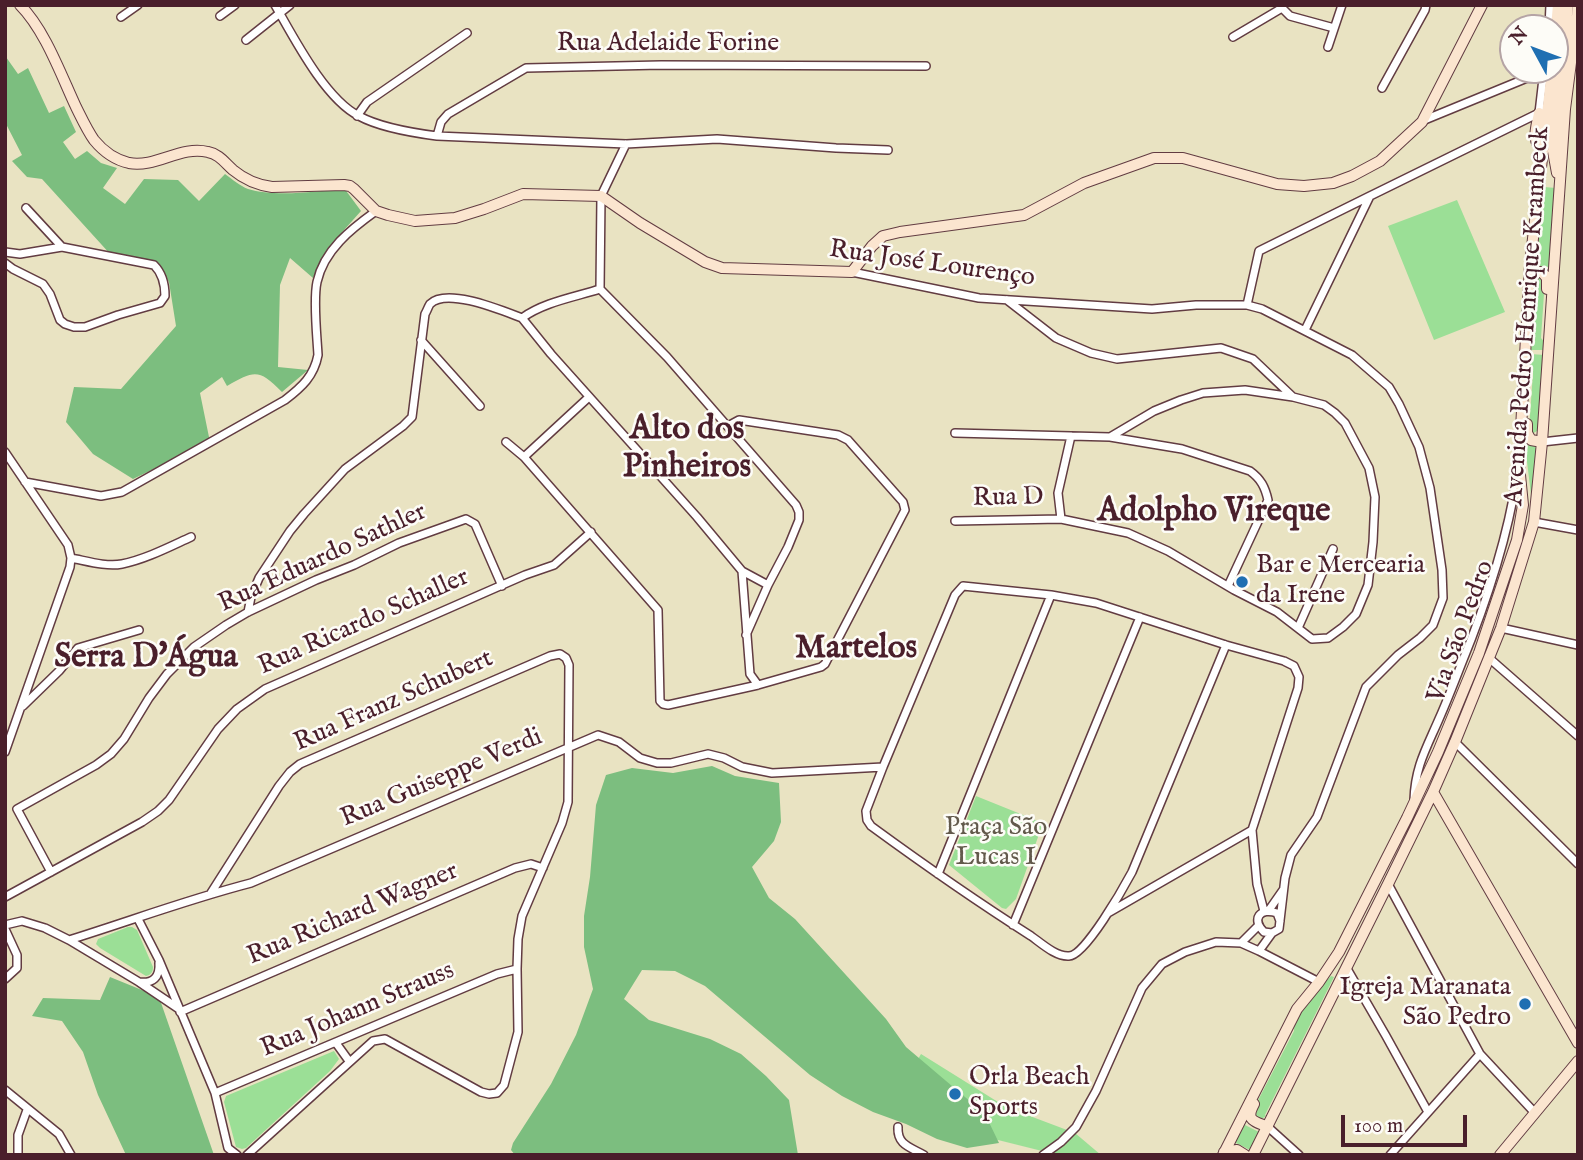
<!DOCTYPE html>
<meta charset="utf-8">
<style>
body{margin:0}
#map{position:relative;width:1583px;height:1160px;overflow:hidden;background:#e9e3c2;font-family:"IM FELL English",serif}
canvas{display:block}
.frame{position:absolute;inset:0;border:7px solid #4a1f2b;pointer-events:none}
.north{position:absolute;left:1499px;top:14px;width:70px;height:70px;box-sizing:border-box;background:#fdfcf7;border:2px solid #b5a4a5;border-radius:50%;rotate:311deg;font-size:19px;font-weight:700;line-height:28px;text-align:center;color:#4a1f2b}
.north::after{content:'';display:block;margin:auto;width:24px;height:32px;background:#1f6fb2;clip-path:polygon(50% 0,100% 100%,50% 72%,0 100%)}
.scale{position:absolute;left:1341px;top:1115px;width:126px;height:32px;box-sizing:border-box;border:4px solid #4a1f2b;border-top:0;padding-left:9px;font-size:21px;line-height:24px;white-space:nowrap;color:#4a1f2b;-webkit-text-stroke:5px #fdfcf7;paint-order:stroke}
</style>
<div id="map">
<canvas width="1583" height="1160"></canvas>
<div class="frame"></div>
<div class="north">N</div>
<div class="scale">100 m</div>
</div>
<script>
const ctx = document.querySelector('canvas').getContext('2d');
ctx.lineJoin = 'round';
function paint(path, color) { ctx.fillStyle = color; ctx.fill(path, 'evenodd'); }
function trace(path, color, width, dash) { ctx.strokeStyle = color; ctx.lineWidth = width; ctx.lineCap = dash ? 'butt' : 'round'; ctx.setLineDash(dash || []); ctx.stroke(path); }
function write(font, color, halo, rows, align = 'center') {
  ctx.font = font + ' "IM FELL English",serif'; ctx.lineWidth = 5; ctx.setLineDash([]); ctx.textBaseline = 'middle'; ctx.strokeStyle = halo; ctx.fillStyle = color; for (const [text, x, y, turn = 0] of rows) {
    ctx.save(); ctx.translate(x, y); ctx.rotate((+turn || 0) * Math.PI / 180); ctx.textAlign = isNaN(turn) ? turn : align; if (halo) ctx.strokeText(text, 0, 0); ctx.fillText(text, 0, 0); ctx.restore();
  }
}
const green = new Path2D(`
 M1544,187L1556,188L1550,267L1536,266Z
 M1457,200L1505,312L1434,340L1388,226Z
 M1541,277L1545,279L1541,338L1546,344L1545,350H1531L1536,281Z
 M1530,354L1545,355L1538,428L1537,431L1532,434L1529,430L1533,372L1529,368Z
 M1525,445L1538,446L1532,503Z
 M976,796L1043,823L1016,899L1006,909L1002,908L949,865Z
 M128,927H132L137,930L153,967C153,972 151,975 146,976L100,948L96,944L98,939Z
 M1331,976L1334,977L1265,1115L1266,1116L1260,1120L1256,1118L1253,1110L1294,1031C1294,1012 1319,989 1331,976Z
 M334,1051L339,1059L330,1071L246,1148L242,1149L236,1147L224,1102L226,1096Z
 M921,1054L1006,1107L1075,1133L1101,1155H1058L990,1138L905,1081Z
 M1243,1124L1259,1132L1250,1150L1234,1142Z`);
const forest = new Path2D(`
 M6,57L18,74L28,68L49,113L64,106L76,132L63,142L75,159L87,151L101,163L117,168L103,188L125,204L144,179L178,180L199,201L225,174C232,179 240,186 248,189C273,197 318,192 344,188L361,211L328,248L313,278L290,258L280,285L278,367L308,370L282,392C259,369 255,370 227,386L222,377L200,393L210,442L133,479L93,454L66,422L74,387L121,389L176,326L169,282L158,263L111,255L42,179L27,177L12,161L22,155L5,122Z
 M712,766L735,776L779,783L781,822L774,841L752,867L769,898L795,919L886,1019L906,1047L985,1114L999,1143L967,1148L937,1139L906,1124L873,1112L842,1096L810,1075L705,986L675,971L642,970L624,999L649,1020L710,1039L741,1054L766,1076L789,1100L798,1155H515L511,1150L513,1143L551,1084L576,1035L593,989L584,947V916L590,877L596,805L606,775L632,768L673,773Z
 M110,977L159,997L214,1155H126L98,1095L83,1052L62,1021L32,1016L43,998L100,1000Z`);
const street = new Path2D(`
 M275,5C294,38 325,99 359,116C379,127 414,133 437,136L626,144L717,139L836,148L888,150
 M1279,5L1290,16L1334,28
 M220,16L235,5
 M121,17L138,5
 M1549,28L1550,5
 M1233,37L1282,8
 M246,40L290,5
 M1328,47L1342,5
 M1382,88L1425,10L1426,5
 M357,116L367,102L467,33
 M1422,121L1544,71
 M437,136L441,122L448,114L526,68L661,65L926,66
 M626,144L601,196L600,289L667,357L796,505L799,512V520L788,547L768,585L746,635
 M26,208L62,247
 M5,252L20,254L62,247L154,265C162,273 165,285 165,296L160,303L118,315L85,327H74L65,324L60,320L50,294L43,284L13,269L5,263
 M852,272L979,298L1152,309L1196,305H1247L1262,309L1352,355L1389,387L1399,404L1419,447L1430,488L1442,570L1443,598L1433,625L1420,638L1398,655L1366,687L1317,817L1291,855L1285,878L1279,929L1272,933L1264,932C1251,919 1260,907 1277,913L1280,921
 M1247,305L1259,251L1370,196
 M522,318L551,354L697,517L742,571L750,674L758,685
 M1305,330L1370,196L1539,113L1544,70
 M421,340L480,406
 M955,433L1110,437L1154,411L1181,400L1203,393L1245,390L1293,397
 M1110,437L1182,449L1250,471C1261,479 1265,487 1268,500L1228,586
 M506,442L524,457L658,610L660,701L663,704L668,705L758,685L821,667L825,664L905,510L903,502L848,440L838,435L739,420L728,426
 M1542,442L1578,438
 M5,452L68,545L71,558L70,567L5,752
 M524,457L589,397
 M25,482L101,496L122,492L285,400C302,387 314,376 318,355C317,336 313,300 317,282C324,250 351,229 376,211
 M1061,519L1058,493L1071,436
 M955,521L1061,519L1128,533L1168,551L1234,590L1277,612L1312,639L1328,638L1343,627L1356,614L1368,585L1373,542L1375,497L1369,468L1345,423L1335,413L1324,405L1293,397L1253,359L1221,348L1117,359L1091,353L1056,338L1007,300
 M1534,522L1578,530
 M71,558C87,561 106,567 122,564C146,559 169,547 191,537
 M742,571L768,585
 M248,612L251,597L259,578L290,531L304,514L345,469L403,426L412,417L425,314C427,311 428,307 430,304C447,287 503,311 522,318C544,302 575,297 600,289
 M1298,628L1333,549
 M1501,628L1578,645
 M1489,658L1578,736
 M23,706L59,671L78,648L139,630
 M1455,742L1578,864
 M1414,800C1415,767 1426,749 1439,719C1447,701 1454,683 1461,665C1486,604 1507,541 1517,476
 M1252,830L1257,884L1264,911
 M51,872L17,809L96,765L111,754L124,739L149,698L167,674L194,647L226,625L248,612L316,580L354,565L399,543L466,519L475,524L502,586
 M938,874L1051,595
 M1388,884L1480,1054L1535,1113
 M211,893L279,786L290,772L300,764L550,656L560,654L566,658L569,665L568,802L562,823L522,916L518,939L517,969L518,1032L504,1085L497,1093L489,1094L481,1092L385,1039L373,1041L247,1155
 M5,897L142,822L158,811L169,800L218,729L237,709L265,689L525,575L554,565L591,532
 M1269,910L1283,890
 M1108,913L1252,830L1298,688L1299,677L1294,666L1284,661L1226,645L1096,603L1051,595L963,586L955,595L883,767L866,811L867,820L871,826C923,864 976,901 1031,936C1041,943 1056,957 1069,956C1085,956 1124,887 1132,872L1226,645
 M138,919L159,960L215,1093L228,1148L237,1155
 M5,925L22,921L45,928L69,940L139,982L179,1009
 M1013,925L1140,617
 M5,929L17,955V968L5,979
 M1272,933L1259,951L1319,982
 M69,940C130,921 189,899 251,883L598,735L619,742L640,758L657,763H671L708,754L724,758L742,767L772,773L883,767
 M1241,943L1259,951
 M1346,967L1386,1036L1428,1112
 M139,982C153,984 160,977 159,963
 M180,1012L515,868L531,864L543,868
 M336,1043L349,1061
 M5,1090L59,1134L71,1155
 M215,1093L497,974L517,969
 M898,1127C897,1145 910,1147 924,1155
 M1268,1127L1299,1155
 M18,1155V1135L27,1110
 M1043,1155L1061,1142L1076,1127L1096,1091L1142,988L1162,964L1185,952L1216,942L1241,943L1258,926
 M1390,1155L1480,1054`);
const secondary = new Path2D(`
 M20,5C45,30 61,75 76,107C82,119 87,130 94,140C103,151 116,160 129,163C156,168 181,145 208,152C219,154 225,163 233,170C245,180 257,185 272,187L344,185L350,186L354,189L376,211L388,215L415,221L455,218L484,209L523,194L601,196L640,223L705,262L722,268L852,272L872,246L883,236L900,232L1024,215L1084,183L1154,158H1183L1277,184L1304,186L1333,183L1352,176L1380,161L1422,122L1482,5
 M1555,39L1558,5
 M1539,113C1536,130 1531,139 1543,152
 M1557,173L1553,151L1568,5
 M1529,281L1537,272H1542L1547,278V289
 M1527,424V433L1531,440L1542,442
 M1433,792L1578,1043
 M1254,1104C1245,1121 1254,1121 1268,1127
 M1224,1152L1237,1150L1245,1155
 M1223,1155L1297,1009L1319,982L1339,952L1407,818L1438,752L1479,653L1517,540L1523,505L1519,465L1530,265L1552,70
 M1253,1155L1388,884L1433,792L1455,742L1501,628L1534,522L1542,442L1565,109L1578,8
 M1500,1155L1578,1061`);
const markers = [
 [1242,582,7,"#1f6fb2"],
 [1525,1004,7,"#1f6fb2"],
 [955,1094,7,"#1f6fb2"]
];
const streetNames = [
 ["Rua Adelaide Forine",668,45],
 ["Rua José Lourenço",932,265,8],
 ["Avenida Pedro Henrique Krambeck",1529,316,-86],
 ["Rua D",1008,499,-1],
 ["Rua Eduardo Sathler",323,559,-25],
 ["Rua Ricardo Schaller",364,623,-24],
 ["Via São Pedro",1462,632,-70],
 ["Rua Franz Schubert",394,702,-24],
 ["Rua Guiseppe Verdi",442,779,-23],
 ["Rua Richard Wagner",353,915,-23],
 ["Rua Johann Strauss",358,1011,-23]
];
const poiNames = [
 ["Bar e Mercearia",1256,567],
 ["da Irene",1256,597],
 ["Igreja Maranata",1511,989,"right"],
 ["São Pedro",1511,1019,"right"],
 ["Orla Beach",969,1079],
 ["Sports",969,1109]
];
const parkNames = [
 ["Praça São",996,829],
 ["Lucas I",996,859]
];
const districtNames = [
 ["Alto dos",687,431],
 ["Pinheiros",687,469],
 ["Adolpho Vireque",1214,513],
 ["Martelos",856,650],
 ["Serra D'Água",146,659]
];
paint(green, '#9bdf96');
paint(forest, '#7cbe7f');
trace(street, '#623c42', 10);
trace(secondary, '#623c42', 12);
trace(street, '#fff', 7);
trace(secondary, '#fbe5cf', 10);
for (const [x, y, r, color] of markers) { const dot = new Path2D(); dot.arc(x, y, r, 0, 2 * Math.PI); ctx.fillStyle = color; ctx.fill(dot); trace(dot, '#fdfcf7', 2.5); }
write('26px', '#4a1f2b', '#fdfcf7', streetNames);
write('26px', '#4a1f2b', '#fdfcf7', poiNames, 'left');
write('26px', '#62594b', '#fdfcf7', parkNames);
write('bold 33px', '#4a1f2b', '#fdfcf7', districtNames);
</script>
